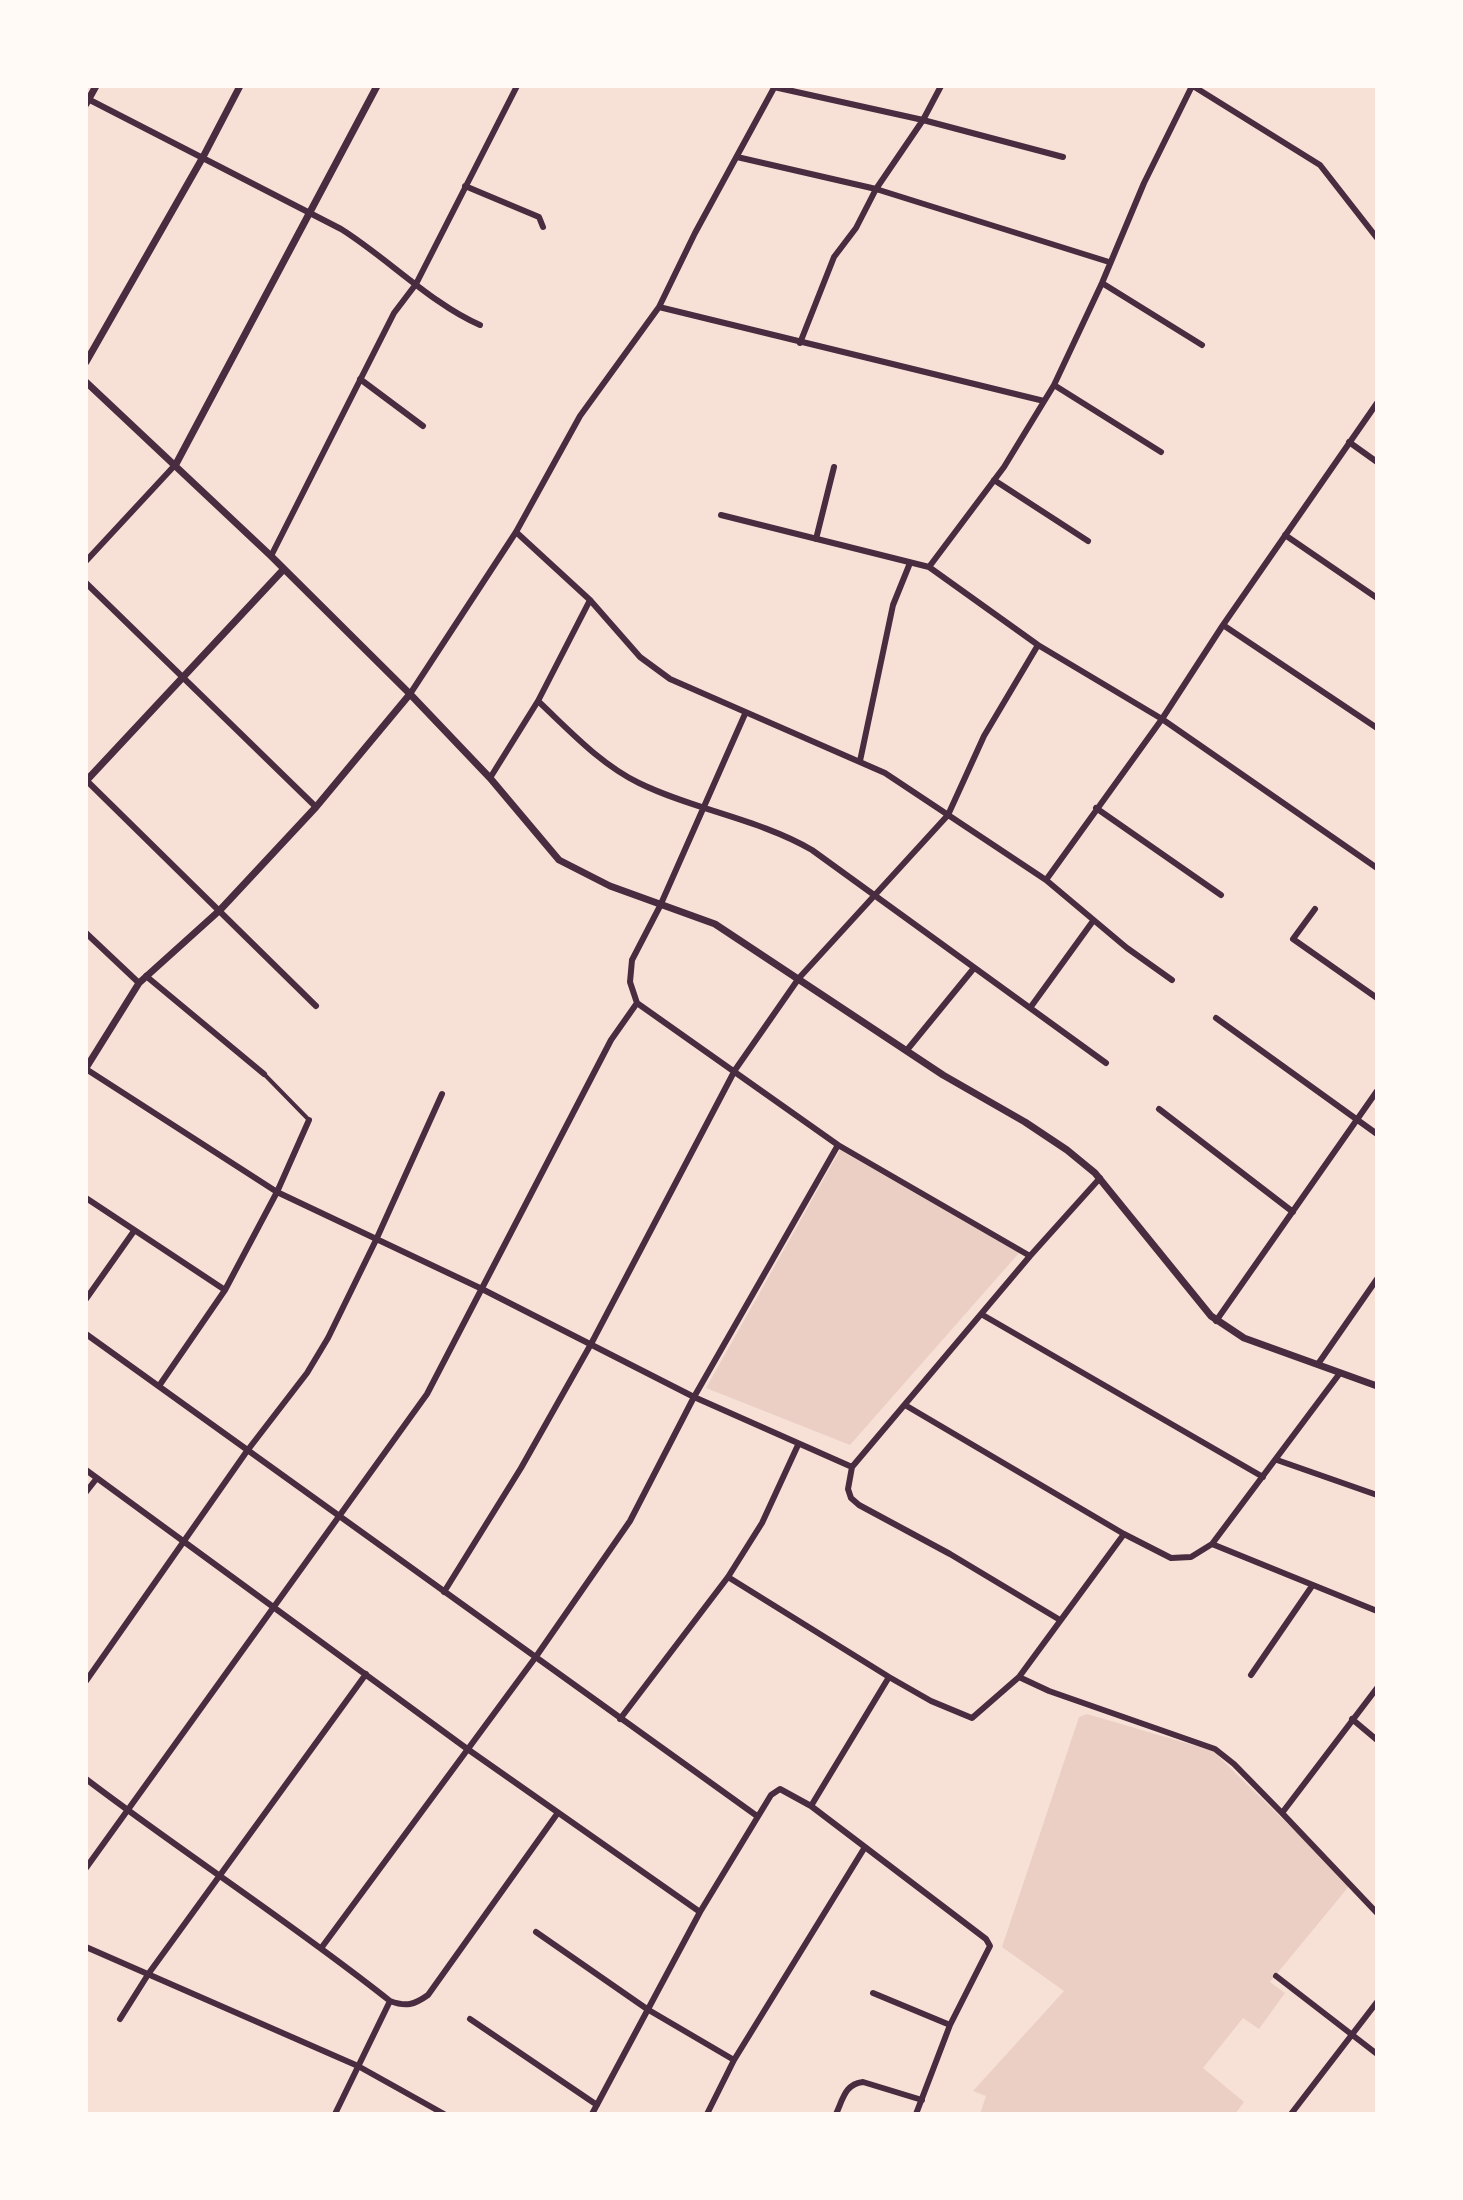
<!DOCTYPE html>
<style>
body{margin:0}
#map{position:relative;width:1463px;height:2200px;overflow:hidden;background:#f7e1d7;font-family:Georgia,serif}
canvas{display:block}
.frame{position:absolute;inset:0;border:88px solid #fffaf5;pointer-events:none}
</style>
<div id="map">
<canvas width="1463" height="2200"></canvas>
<div class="frame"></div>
</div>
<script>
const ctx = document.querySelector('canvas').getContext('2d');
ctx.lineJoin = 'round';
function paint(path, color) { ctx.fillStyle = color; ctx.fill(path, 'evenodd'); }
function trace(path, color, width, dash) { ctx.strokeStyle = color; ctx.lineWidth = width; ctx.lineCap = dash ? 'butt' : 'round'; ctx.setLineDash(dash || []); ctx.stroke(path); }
const green = new Path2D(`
 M840,1150L1019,1253L850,1445L706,1388Z
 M1087,1714L1213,1751L1350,1885L1270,1982L1285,1993L1259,2029L1243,2018L1203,2068L1244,2102L1235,2114H980L986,2096L973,2091L1064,1991L1002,1947L1079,1717Z`);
const pedestrian = new Path2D(`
 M264,1074L309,1120`);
const minor = new Path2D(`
 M1193,86L1320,165L1377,238
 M774,87L923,120L1063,157
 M86,98L341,229C386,257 433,305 480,325
 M737,157L876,189L1109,262
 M465,186L539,217L543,227
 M1102,283L1202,345
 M659,307L1044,401
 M800,343L834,257L856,228L876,189L923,120L941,86
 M360,379L423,426
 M1054,385L1161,452
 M1349,442L1377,462
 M994,480L1088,541
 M721,515L929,567L1038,645L1162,719L1377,868
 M516,532L590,600L640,657L670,679L885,773L1046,880L1127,948L1172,980
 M1285,535L1377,598
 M816,539L834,467
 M271,556L394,313L416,284L517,86
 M86,561L176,464
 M929,567L1004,467L1054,385L1102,283L1144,183L1192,86
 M86,583L316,807
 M1223,625L1377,728
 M410,694L516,532L580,416L659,307L695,233L775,86
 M538,701C569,730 600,764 639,783C694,810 759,819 812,850L1106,1063
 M860,761L893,605L910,563
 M490,778L538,701L590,600
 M86,780L316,1006
 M1096,808L1221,895
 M1046,880L1162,719L1223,625L1377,403
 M1315,909L1293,939L1377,998
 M86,933L139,983
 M146,976L264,1074
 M1030,1008L1093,921
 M1216,1018L1377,1134
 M907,1050L974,968
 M86,1069L277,1192L480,1288L694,1397L852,1467
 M1159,1109L1293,1212
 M838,1145L1030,1256
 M86,1198L225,1290
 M86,1299L134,1231
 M981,1314L1263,1477
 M1216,1321L1377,1091
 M86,1334L757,1816
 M1318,1364L1377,1279
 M1340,1373L1212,1544L1377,1611
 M159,1386L225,1290L277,1192L309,1120
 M905,1405L1124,1534L1171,1558L1191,1557L1212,1544
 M1277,1460L1377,1495
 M86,1470L466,1748L700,1912
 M86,1492L97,1478
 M728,1577L889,1677L931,1701L972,1718L1019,1677L1124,1534
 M444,1592L521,1468L591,1344L735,1070L799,978L948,815L984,736L1038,645
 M1060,1620L950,1554L859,1505L851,1498L848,1489L852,1467L1030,1256L1100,1178
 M1251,1675L1312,1586
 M1019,1677L1049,1691L1215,1749L1234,1764L1282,1813
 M86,1681L247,1451L307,1373L328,1338L376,1240L442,1094
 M1377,1688L1282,1813L1377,1913
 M620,1719L728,1577L762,1523L798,1445
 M1352,1719L1377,1740
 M86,1779C186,1855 292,1923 390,2001C406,2007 414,2005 428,1995L557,1814
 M811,1806L889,1677
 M86,1868L427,1394L611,1040L637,1003
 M536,1932L647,2009L734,2060
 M86,1947L358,2066L444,2114
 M322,1947L535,1658L630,1521L694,1397L838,1145L637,1003L630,982L632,960L660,906L745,714
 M1276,1976L1377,2054
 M873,1993L950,2025
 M120,2019L149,1973L366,1674
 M470,2019L597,2105
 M335,2114L390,2001
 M592,2114L700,1912L771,1795L780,1789L811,1806L986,1939L990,1946L950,2025L916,2114
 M707,2114L734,2060L865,1847
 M836,2114C843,2099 845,2084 863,2082L922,2100
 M1291,2114L1377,2002`);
const tertiary = new Path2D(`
 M86,104L96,86
 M86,362L203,157L240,86
 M86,382L271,556L410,694L490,778L559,860L610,886L715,924L943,1075L1025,1122L1067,1150L1095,1173L1211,1316L1244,1338L1377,1386
 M176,464L377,86
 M86,781L283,570
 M86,1068L139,983L220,910L316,807L410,694`);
paint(green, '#ebcfc5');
trace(pedestrian, '#4a2c40', 4);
trace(minor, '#4a2c40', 6);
trace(tertiary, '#4a2c40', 7);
</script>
